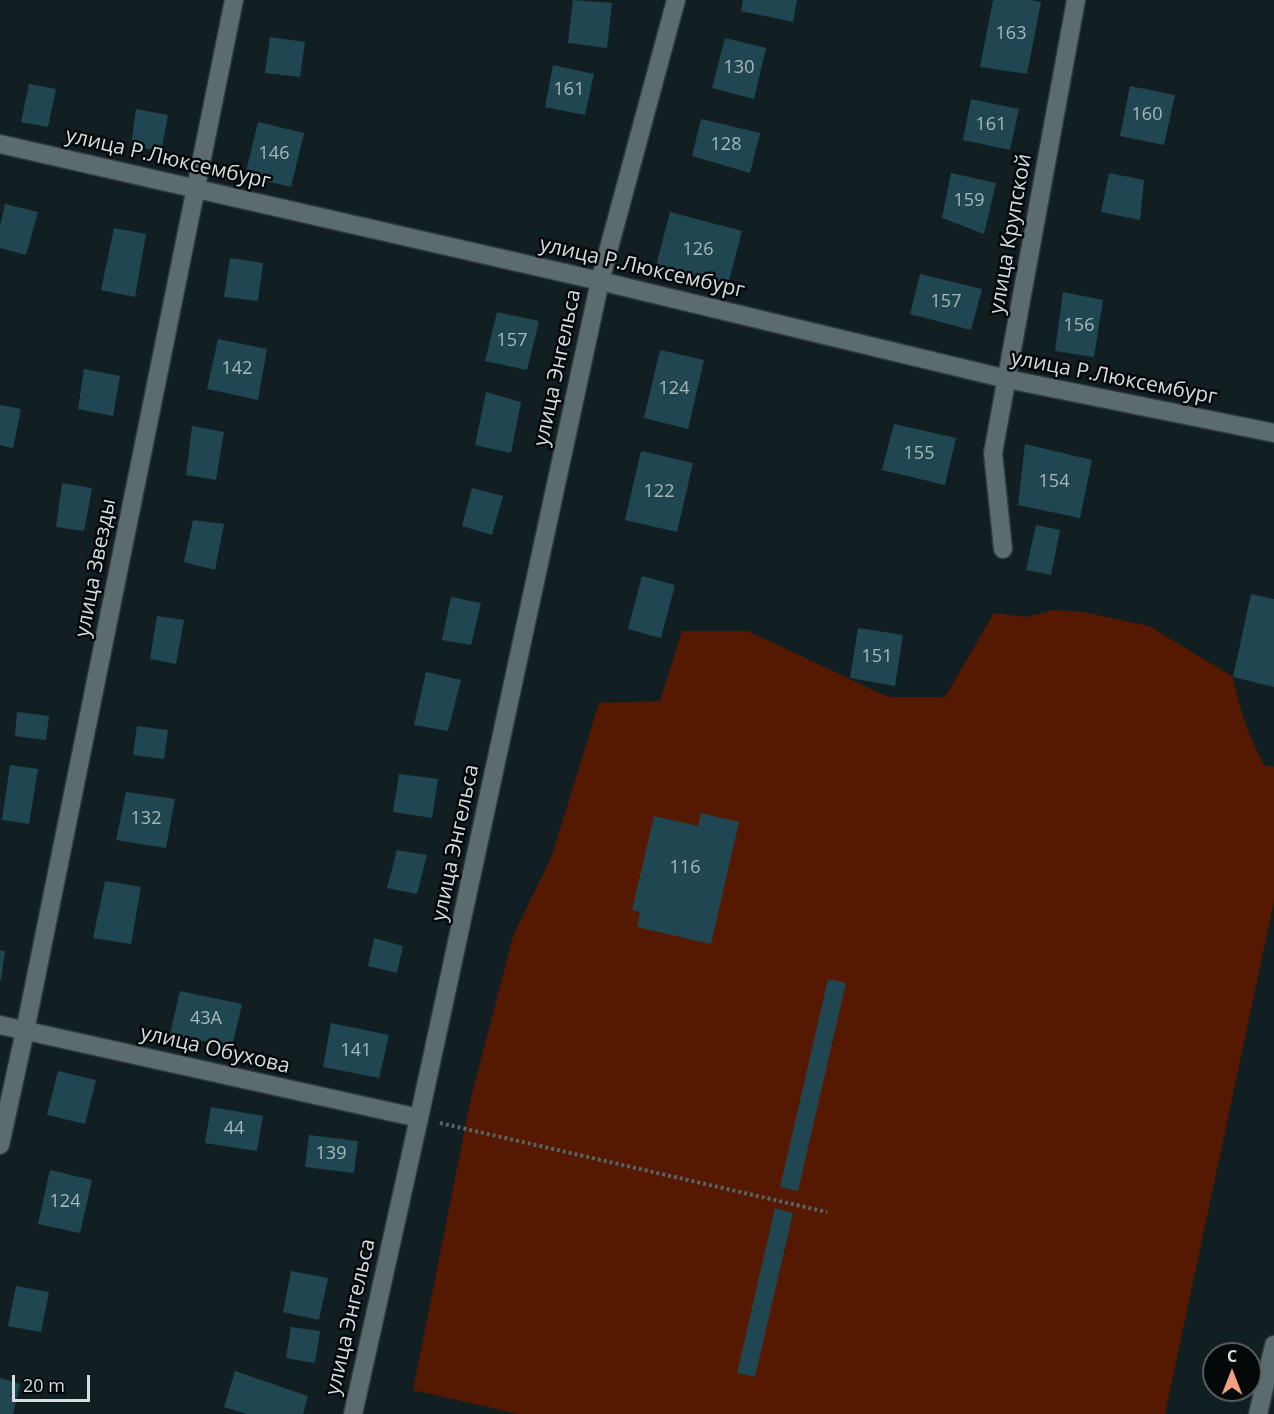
<!DOCTYPE html>
<meta charset="utf-8">
<style>
body{margin:0}
#map{position:relative;width:1274px;height:1414px;overflow:hidden;background:#111f23;font-family:"Open Sans",sans-serif}
canvas{display:block}
.north{position:absolute;left:1202px;top:1342px;width:60px;height:60px;box-sizing:border-box;background:#040809;border:2px solid #575d5f;border-radius:50%;rotate:0deg;font-size:16px;font-weight:700;line-height:24px;text-align:center;color:#d4dddf}
.north::after{content:'';display:block;margin:auto;width:21px;height:27px;background:#f39f83;clip-path:polygon(50% 0,100% 100%,50% 72%,0 100%)}
.scale{position:absolute;left:12px;top:1375px;width:78px;height:27px;box-sizing:border-box;border:3px solid #d4dddf;border-top:0;padding-left:8px;font-size:18px;line-height:21px;white-space:nowrap;color:#d4dddf;-webkit-text-stroke:4px #040809;paint-order:stroke}
</style>
<div id="map">
<canvas width="1274" height="1414"></canvas>
<div class="north">С</div>
<div class="scale">20 m</div>
</div>
<script>
const ctx = document.querySelector('canvas').getContext('2d');
ctx.lineJoin = 'round';
function paint(path, color) { ctx.fillStyle = color; ctx.fill(path, 'evenodd'); }
function trace(path, color, width, dash) { ctx.strokeStyle = color; ctx.lineWidth = width; ctx.lineCap = dash ? 'butt' : 'round'; ctx.setLineDash(dash || []); ctx.stroke(path); }
function write(font, color, halo, rows, align = 'center') {
  ctx.font = font + ' "Open Sans",sans-serif'; ctx.lineWidth = 5; ctx.setLineDash([]); ctx.textBaseline = 'middle'; ctx.strokeStyle = halo; ctx.fillStyle = color; for (const [text, x, y, turn = 0] of rows) {
    ctx.save(); ctx.translate(x, y); ctx.rotate((+turn || 0) * Math.PI / 180); ctx.textAlign = isNaN(turn) ? turn : align; if (halo) ctx.strokeText(text, 0, 0); ctx.fillText(text, 0, 0); ctx.restore();
  }
}
const green = new Path2D(`
 M1054,610L1083,612L1149,626L1233,677C1239,709 1249,737 1264,765L1274,767V901L1165,1414H518L413,1390L471,1098L513,936L551,858L599,703L660,701L682,631H748L888,697H945L994,613L1026,617Z`);
const building = new Path2D(`
 M573,0L612,3L607,48L568,43Z
 M743,0H797L793,22L741,11Z
 M993,0H1030L1041,2L1027,74L980,67Z
 M270,37L305,42L300,77L265,73Z
 M725,38L766,48L754,99L712,88Z
 M553,65L594,74L585,115L545,107Z
 M29,84L56,89L48,127L21,122Z
 M1130,86L1175,95L1164,145L1120,136Z
 M971,99L1019,109L1010,150L963,140Z
 M136,109L168,115L161,152L131,145Z
 M701,119L760,133L750,173L692,156Z
 M258,122L304,133L291,187L245,176Z
 M951,173L996,183L984,234L942,218Z
 M1109,173L1144,180L1140,220L1101,212Z
 M5,204L38,212L26,255L0,248V226Z
 M670,212L742,231L727,288L655,270Z
 M114,228L146,234L135,297L101,290Z
 M230,258L263,263L258,301L224,297Z
 M920,274L982,289L971,330L910,314Z
 M1063,292L1103,300L1094,357L1055,351Z
 M497,312L539,321L527,370L485,361Z
 M218,339L267,349L258,400L207,389Z
 M660,350L704,360L688,429L644,418Z
 M84,369L120,376L113,416L78,409Z
 M486,392L521,402L511,453L475,445Z
 M0,405L21,409L13,448L0,445Z
 M894,424L956,438L945,485L882,470Z
 M192,426L224,432L216,480L186,475Z
 M1025,444L1092,460L1080,518L1018,505Z
 M641,451L693,463L677,532L625,520Z
 M62,483L92,488L84,531L56,527Z
 M472,488L503,496L492,535L462,526Z
 M193,520L224,524L215,570L184,562Z
 M1036,525L1060,530L1051,575L1026,570Z
 M642,576L675,585L661,638L628,629Z
 M1251,594L1274,599V687L1233,677Z
 M451,597L481,603L471,645L442,640Z
 M157,616L184,620L176,664L150,659Z
 M858,628L903,635L895,686L850,678Z
 M426,672L461,680L448,731L414,725Z
 M17,712L49,716L46,740L15,736Z
 M137,726L168,730L164,759L133,755Z
 M10,765L38,769L29,824L2,820Z
 M399,774L438,779L432,818L393,812Z
 M126,792L175,799L166,848L116,840Z
 M701,813L739,822L711,944L637,927L640,912L632,910L654,816L698,826Z
 M397,850L427,855L417,894L387,888Z
 M105,881L141,887L131,944L93,938Z
 M374,938L403,946L397,973L368,966Z
 M0,950L5,951L1,980H0Z
 M828,979L846,983L798,1191L780,1187Z
 M180,991L242,1004L232,1047L170,1034Z
 M331,1023L389,1035L379,1078L323,1067Z
 M58,1071L96,1080L85,1124L47,1115Z
 M211,1107L263,1116L257,1151L205,1143Z
 M309,1135L358,1141L354,1173L305,1167Z
 M50,1170L92,1180L80,1233L38,1224Z
 M775,1208L793,1213L755,1377L737,1373Z
 M291,1271L328,1278L319,1320L283,1312Z
 M16,1286L49,1292L41,1332L8,1326Z
 M291,1327L320,1331L315,1363L286,1358Z
 M235,1371L308,1396L303,1414H247L224,1407Z
 M0,1378L20,1384L13,1414H0Z`);
const path = new Path2D(`
 M440,1123L827,1212`);
const street = new Path2D(`
 M0,144L600,281L1007,379L1274,433
 M1003,549L993,453L1076,0
 M0,1025L419,1118
 M0,1145L25,1031L234,0`);
const secondary = new Path2D(`
 M353,1414L419,1118L600,281L676,0
 M1258,1414L1274,1345`);
const numberNames = [
 ["163",1011,34],
 ["130",739,68],
 ["161",569,90],
 ["160",1147,115],
 ["161",991,125],
 ["128",726,145],
 ["146",274,154],
 ["159",969,201],
 ["126",698,250],
 ["157",946,302],
 ["156",1079,326],
 ["157",512,341],
 ["142",237,369],
 ["124",674,389],
 ["155",919,454],
 ["154",1054,482],
 ["122",659,492],
 ["151",877,657],
 ["132",146,819],
 ["116",685,868],
 ["43А",206,1019],
 ["141",356,1051],
 ["44",234,1129],
 ["139",331,1154],
 ["124",65,1202]
];
const streetNames = [
 ["улица Р.Люксембург",168,159,13],
 ["улица Крупской",1011,234,-80],
 ["улица Р.Люксембург",642,268,13],
 ["улица Энгельса",558,368,-78],
 ["улица Р.Люксембург",1114,378,11],
 ["улица Звезды",96,568,-79],
 ["улица Энгельса",456,843,-78],
 ["улица Обухова",215,1050,13],
 ["улица Энгельса",351,1317,-77]
];
paint(green, '#551801');
paint(building, '#204751');
trace(street, '#2f383a', 21);
trace(secondary, '#2f383a', 21);
trace(path, '#576467', 4, [3, 3]);
trace(street, '#5b6b70', 18);
trace(secondary, '#5b6b70', 18);
write('18px', '#a7b8bc', null, numberNames);
write('21px', '#d4dddf', '#040809', streetNames);
</script>
